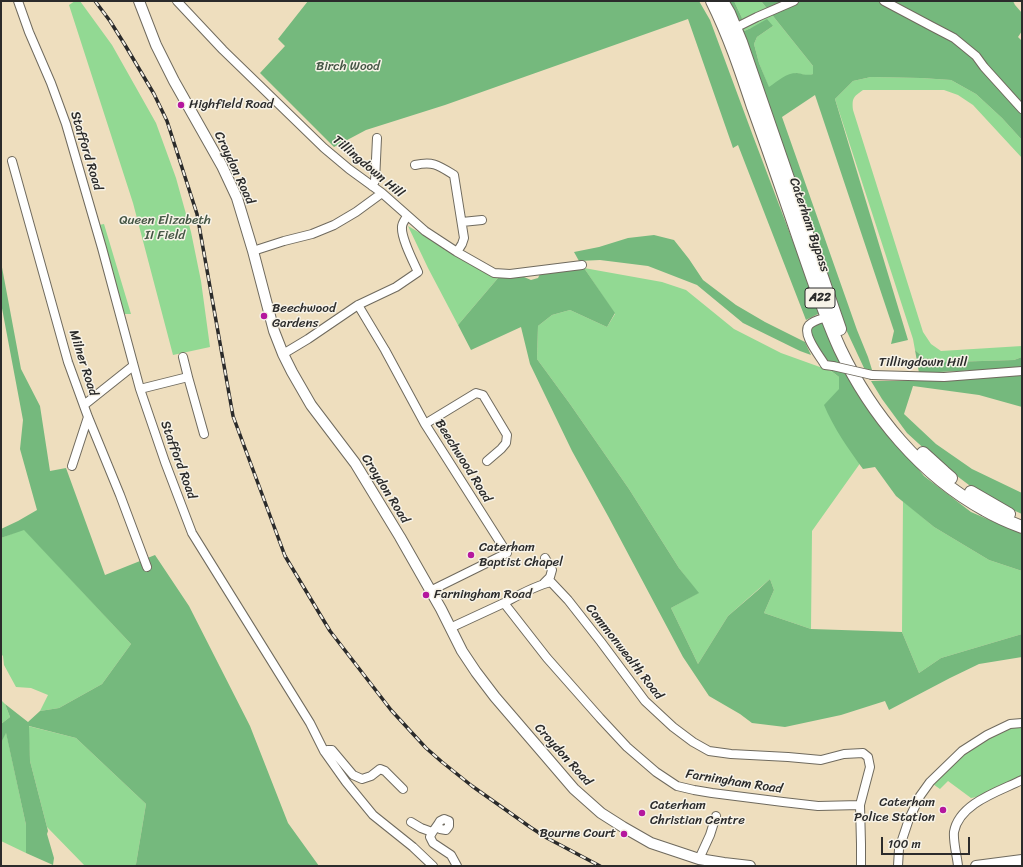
<!DOCTYPE html>
<style>
body{margin:0}
#map{position:relative;width:1023px;height:867px;overflow:hidden;background:#eedebe;font-family:Sriracha,sans-serif}
canvas{display:block}
.frame{position:absolute;inset:0;border:2px solid #2b2b2b;pointer-events:none}
.scale{position:absolute;left:881px;top:837px;width:89px;height:18px;box-sizing:border-box;border:2px solid #2b2b2b;border-top:0;padding-left:5px;font-size:12px;line-height:14px;white-space:nowrap;color:#2b2b2b;-webkit-text-stroke:3px #f7f3e8;paint-order:stroke}
</style>
<div id="map">
<canvas width="1023" height="867"></canvas>
<div class="frame"></div>
<div class="scale">100 m</div>
</div>
<script>
const ctx = document.querySelector('canvas').getContext('2d');
ctx.lineJoin = 'round';
function paint(path, color) { ctx.fillStyle = color; ctx.fill(path, 'evenodd'); }
function trace(path, color, width, dash) { ctx.strokeStyle = color; ctx.lineWidth = width; ctx.lineCap = dash ? 'butt' : 'round'; ctx.setLineDash(dash || []); ctx.stroke(path); }
function write(font, color, halo, rows, align = 'center') {
  ctx.font = font + ' Sriracha,sans-serif'; ctx.lineWidth = 3; ctx.setLineDash([]); ctx.textBaseline = 'middle'; ctx.strokeStyle = halo; ctx.fillStyle = color; for (const [text, x, y, turn = 0] of rows) {
    ctx.save(); ctx.translate(x, y); ctx.rotate((+turn || 0) * Math.PI / 180); ctx.textAlign = isNaN(turn) ? turn : align; if (halo) ctx.strokeText(text, 0, 0); ctx.fillText(text, 0, 0); ctx.restore();
  }
}
const green = new Path2D(`
 M75,1H80L112,45L156,123L176,178L191,232L201,281L210,347L173,355L133,203L69,5Z
 M734,1H761L813,66V74L808,76L796,73L769,88L759,63L754,44L757,37L773,26L751,28L742,32L736,20L742,18Z
 M871,77L921,78L951,80L976,94L1002,118L1022,140V158L973,105L958,95L944,90H863C853,97 852,98 853,110L923,332L931,344L941,351L1022,346V357L1014,360L950,362L924,358L915,350L913,339L835,99L853,81Z
 M104,224L131,314H123L99,225Z
 M408,226L498,278L458,325L428,268Z
 M584,268L662,282L686,290L734,329L781,353L831,371L839,377V389L861,462L812,531L811,629L764,613L774,590L770,579L728,616L698,664L671,608L698,593L679,568L629,489L570,404L537,359L538,326L552,315L570,310L607,327L615,314Z
 M903,501L934,527L989,560L1022,571V634L941,658L919,673L902,632Z
 M24,529L131,644L102,684L59,708L40,711L48,695L31,688L16,687L4,665L3,656L1,654V538Z
 M1,700L5,704L10,717L1,724Z
 M1022,723V777L982,796L971,798L948,781L940,789L930,782L987,735Z
 M28,726L76,738L146,804L136,864L134,866H85L47,827L30,761Z
 M6,732L26,825V853L1,841V743Z`);
const forest = new Path2D(`
 M308,1H699L710,20L753,136L820,313L806,320L738,145L733,148L688,19L445,105L366,130L334,147L260,73L285,46L278,39Z
 M727,1H734L742,18L740,22L736,20Z
 M761,1H1013L1015,5L1022,13V31L1018,37L1022,41V140L1002,118L976,94L951,80L921,78L871,77L853,81L835,99L908,340L891,344L894,331L815,95L782,117L857,330L868,357L873,373L864,368L842,321L742,32L751,28L767,19L773,26L757,37L754,44L759,63L769,87C778,81 786,73 797,73C803,74 807,76 813,74V66Z
 M654,235L674,240L689,259L703,280L736,305L765,322L805,342L811,355L800,351L743,323L697,285L648,266L600,260L579,261L574,252L599,247L628,238Z
 M1,262L21,369L40,406L50,471L66,468L105,575L155,555L189,606L250,726L288,823L319,866H134L136,864L146,804L76,738L29,726L30,761L48,831L47,834L54,858L53,865L26,853V825L6,733L1,743V724L10,717L5,704L28,722L40,711L59,708L102,684L131,644L24,530L1,538V529L18,521L37,510L20,449L23,420L1,303Z
 M584,268L615,313L607,327L570,310L552,315L538,326L537,359L570,404L629,489L679,568L699,593L671,608L698,664L728,616L757,591L770,579L774,590L764,613L811,629L902,632L919,673L941,658L1022,634V657L979,664L950,678L889,710L885,701L841,715L785,727L752,723L740,714L709,696L683,657L608,516L572,451L530,364L521,327L471,350L458,325L498,278L524,277L531,280L538,278L540,274Z
 M822,322L887,431L924,476L971,512L1022,534V571L989,560L934,527L896,496L875,467L863,469C849,450 833,427 824,405L839,389V377L822,364L809,330L811,324Z
 M915,350L924,358L950,362L1014,360L1022,357V368L919,373Z
 M1022,375V407L979,395L913,386L904,414L936,444L972,469L1022,493V514L1013,510L973,488L941,464L907,433L882,399L871,381H908Z`);
const minor = new Path2D(`
 M18,1L29,32L51,83L66,124L102,248L140,389L165,462L192,533L310,723L324,751L346,782L373,815L413,847L433,866
 M177,1L223,50L324,148L349,169L382,193L425,231L457,252L494,273L510,274L582,265
 M884,1L931,26L954,38L976,56L984,67L1022,109
 M735,28L757,17L794,1
 M12,161L68,362L88,417L120,495L147,567
 M415,165C433,161 438,165 454,175L464,238L462,244L457,252
 M372,186L375,181L377,138
 M462,222L482,220
 M253,251L284,241L312,234L334,225L356,212L382,193
 M358,305L385,350L425,424L507,553L430,591
 M827,317C821,319 814,320 809,325C801,334 820,356 825,365L833,366
 M283,354L308,339L358,305L396,287L418,272C413,261 401,238 402,227C402,223 405,220 407,216
 M872,375L944,377L1022,371
 M188,377L204,434
 M140,389L188,377L183,357
 M84,405L133,366
 M425,424L476,393L483,395L507,435L506,443L501,449L487,461
 M72,466L88,417
 M544,583L550,577L552,570L545,558
 M504,603C519,595 534,586 551,582L568,600L601,642L645,701L673,727L693,742L709,751L731,754L788,757L821,760L844,754L863,753L868,757L870,767L860,805L861,844V866
 M450,628L504,603L547,658L600,718L627,747L656,772L677,786L694,790L712,793L783,802L818,806L860,805
 M324,751L328,750H332L353,775L362,779L371,776L380,769L385,771L403,789
 M411,822L421,828L432,832
 M438,825L440,829L446,830L449,826V821L444,819L440,821C437,827 432,831 430,837L433,843L451,855L457,866
 M699,859L710,835L716,816
 M898,866L899,849L909,819L920,796L930,782L962,751L987,735L1010,724L1022,723
 M958,866C957,856 953,841 954,832C959,803 1000,791 1022,780`);
const major = new Path2D(`
 M139,1L156,45L174,81L222,166L237,198L253,251L274,331L283,354L292,372L311,405L355,463L400,537L441,609L462,651L476,672L495,697L544,754L574,789L601,813L623,827L651,843L699,859L724,863L750,866
 M976,866L1022,860`);
const highway = new Path2D(`
 M712,1C729,35 741,71 753,107C769,151 784,195 799,239C812,276 824,314 840,349C871,414 921,475 985,510C997,517 1009,522 1022,527
 M722,1L729,13L741,42L840,329
 M923,453L944,472L951,478
 M971,492L1009,514`);
const rail = new Path2D(`
 M95,1L110,21L125,45L154,94L167,121L197,214L233,416L285,556L330,631L391,710L426,748L442,762L472,786L530,827L547,838L600,866`);
const minorBridge = new Path2D(`
 M833,366L872,375`);
const markers = [
 [181,105,4,"#b5179e"],
 [264,316,4,"#b5179e"],
 [471,555,4,"#b5179e"],
 [426,595,4,"#b5179e"],
 [943,810,4,"#b5179e"],
 [642,813,4,"#b5179e"],
 [624,834,4,"#b5179e"]
];
const shields = [
 [820,298,30]
];
const shieldNames = [
 ["A22",820,298]
];
const parkNames = [
 ["Birch Wood",348,67],
 ["Queen Elizabeth",165,221],
 ["II Field",165,236]
];
const poiNames = [
 ["Highfield Road",189,105],
 ["Beechwood",272,309],
 ["Gardens",272,324],
 ["Caterham",479,548],
 ["Baptist Chapel",479,563],
 ["Farningham Road",434,595],
 ["Caterham",935,803,"right"],
 ["Police Station",935,818,"right"],
 ["Caterham",650,806],
 ["Christian Centre",650,821],
 ["Bourne Court",616,834,"right"]
];
const streetNames = [
 ["Stafford Road",86,151,73],
 ["Tillingdown Hill",368,167,40],
 ["Croydon Road",234,168,65],
 ["Caterham Bypass",809,225,71],
 ["Milner Road",83,363,72],
 ["Tillingdown Hill",923,363],
 ["Stafford Road",178,460,70],
 ["Beechwood Road",463,461,58],
 ["Croydon Road",385,489,58],
 ["Commonwealth Road",624,652,52],
 ["Croydon Road",563,755,48],
 ["Farningham Road",734,782,9]
];
paint(green, '#92d993');
paint(forest, '#75b97d');
trace(minor, '#6f6a5e', 10);
trace(major, '#6f6a5e', 12);
trace(highway, '#6f6a5e', 14);
trace(minor, '#fff', 8);
trace(major, '#fff', 10);
trace(highway, '#fff', 12);
trace(rail, '#2b2b2b', 3.5);
trace(rail, '#f7f3e8', 2, [6]);
trace(minorBridge, '#6f6a5e', 10, []);
trace(minorBridge, '#fff', 8);
for (const [x, y, r, color] of markers) { const dot = new Path2D(); dot.arc(x, y, r, 0, 2 * Math.PI); ctx.fillStyle = color; ctx.fill(dot); trace(dot, '#f7f3e8', 1.5); }
for (const [x, y, w] of shields) { const box = new Path2D(); box.roundRect(x - w / 2, y - 10, w, 20, 3); ctx.fillStyle = '#f7f3e8'; ctx.fill(box); trace(box, '#2b2b2b', 1); }
write('bold 12px', '#2b2b2b', null, shieldNames);
write('13px', '#455645', '#f7f3e8', parkNames);
write('13px', '#2b2b2b', '#f7f3e8', poiNames, 'left');
write('13px', '#2b2b2b', '#f7f3e8', streetNames);
</script>
